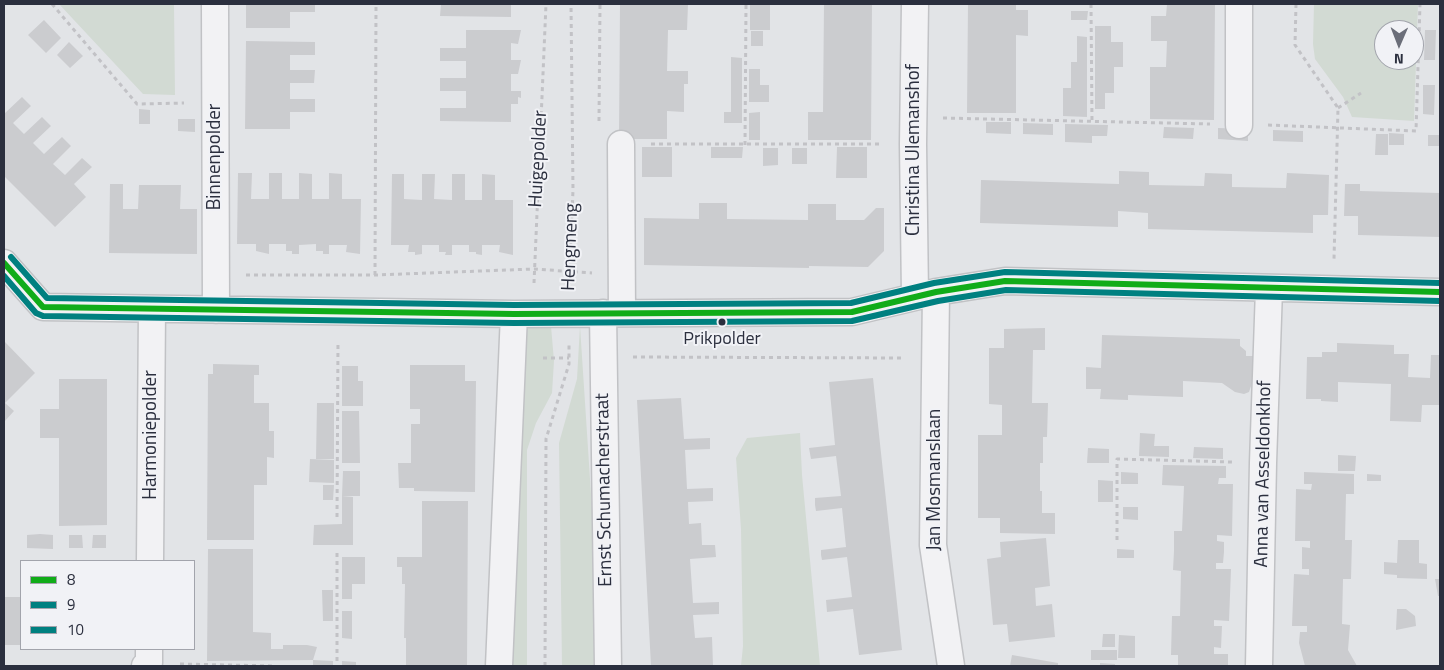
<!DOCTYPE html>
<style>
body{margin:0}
#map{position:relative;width:1444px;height:670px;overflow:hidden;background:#e2e4e7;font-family:"Titillium Web",sans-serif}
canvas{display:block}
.frame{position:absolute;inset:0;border:5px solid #2b2f3e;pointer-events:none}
.legend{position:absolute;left:20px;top:560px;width:175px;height:90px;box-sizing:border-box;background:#f1f2f6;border:1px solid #a2a4ac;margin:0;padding:6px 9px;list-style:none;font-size:15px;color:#2b2f3e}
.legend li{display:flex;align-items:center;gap:10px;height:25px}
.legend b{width:25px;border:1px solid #a2a4ac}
.north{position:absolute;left:1374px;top:20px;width:50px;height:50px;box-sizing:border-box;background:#f1f2f6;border:1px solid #a2a4ac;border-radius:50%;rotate:181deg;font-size:14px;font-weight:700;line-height:20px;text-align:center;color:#2b2f3e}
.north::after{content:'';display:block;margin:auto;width:18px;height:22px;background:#6b6e79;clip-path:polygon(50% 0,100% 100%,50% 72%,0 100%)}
</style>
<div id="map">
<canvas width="1444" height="670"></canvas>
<div class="frame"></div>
<ul class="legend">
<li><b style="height:6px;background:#11ac19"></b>8</li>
<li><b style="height:6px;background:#008080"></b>9</li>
<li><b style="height:6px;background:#008080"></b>10</li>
</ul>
<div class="north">N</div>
</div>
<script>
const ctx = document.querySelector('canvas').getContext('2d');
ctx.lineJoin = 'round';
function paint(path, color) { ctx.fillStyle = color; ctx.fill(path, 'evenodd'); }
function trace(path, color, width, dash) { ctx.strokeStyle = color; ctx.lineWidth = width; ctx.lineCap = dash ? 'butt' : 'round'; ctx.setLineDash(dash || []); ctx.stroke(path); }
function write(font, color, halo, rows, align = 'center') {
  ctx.font = font + ' "Titillium Web",sans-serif'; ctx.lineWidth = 4; ctx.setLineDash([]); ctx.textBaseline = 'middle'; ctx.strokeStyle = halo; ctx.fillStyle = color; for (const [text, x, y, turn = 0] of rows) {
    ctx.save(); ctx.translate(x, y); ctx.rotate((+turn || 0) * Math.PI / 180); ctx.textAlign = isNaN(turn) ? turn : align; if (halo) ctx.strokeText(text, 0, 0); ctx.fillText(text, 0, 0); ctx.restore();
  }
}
const green = new Path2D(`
 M59,4H174L175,95L143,94Z
 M1314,4H1418L1414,121L1352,117L1343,97L1315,59L1313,44ZM1384,30H1414V60H1384Z
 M501,325L551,326L554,361L552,393L536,423L527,450V666H490L492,495L497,486Z
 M580,326L597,586L596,666H562L559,443L577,379Z
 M800,433L802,475L820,666H741L743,646L741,529L736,458L747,438Z`);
const building = new Path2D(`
 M246,4H315V12H290V28H246Z
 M441,4H511V17L440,16Z
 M620,4H688L687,30H668L667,71H688V84H684V112L667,111V139H619Z
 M750,4H770V30H750Z
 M824,4H872L871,140H808V112H823Z
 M968,4H1016V10H1028V36L1016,35V113H967Z
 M1167,4H1215L1214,120L1150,119V67H1166L1167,41H1151V16H1166Z
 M1071,11H1088L1087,20H1071Z
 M44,20L61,38L46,53L28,35Z
 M1095,26H1111V42H1123V67H1114V93H1105V109H1095Z
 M466,30H521L518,44L511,43V60H521L518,74H511V91H521V98L518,97V104H511V122L440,121V108H466V91H440V78H466V61H440V48H466Z
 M1425,30H1436L1435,60H1424Z
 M751,31H763V46H751Z
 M1077,36L1087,37V117L1063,116V88H1071V62H1077Z
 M246,41L315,42V55H290V70H315L314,83H290V99H315V112H290V129H245Z
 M69,42L83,56L70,68L57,55Z
 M731,57L742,58V123H724V112H731Z
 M749,69H760V85H769V102H749Z
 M1423,85H1435L1434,115L1423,114Z
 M22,97L31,106L13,123L24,134L42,117L51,126L33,143L44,154L62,137L71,146L53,164L65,175L82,158L92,167L74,184L86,197L55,227L4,176V114Z
 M139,109L150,110V124H139Z
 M760,112V140H749V113Z
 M178,119H195V132L178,131Z
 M986,122H1011V134L986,133Z
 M1023,123L1053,124V135L1023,134Z
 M1065,124L1108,125L1107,136H1092V143L1065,142Z
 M1164,127L1194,128L1193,139L1163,138Z
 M1218,128L1248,129V141L1218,139Z
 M1273,130L1303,131V142L1273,141Z
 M1389,133L1404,134V145H1389Z
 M1376,134H1388V155H1375Z
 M1428,135H1440V146H1428Z
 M642,147H672V177H642Z
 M711,147H743L742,158H711Z
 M837,147H867V178H836Z
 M763,148H778V165L763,166Z
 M792,148H807V164H792Z
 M1119,171L1149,172V185L1204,186L1205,173L1232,174V187L1286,188L1287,173L1329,175L1328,215H1313V233L1148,229V213L1118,211V227L980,223L981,180L1119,184Z
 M238,173H252L251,199H269V173H282V199H299V173L312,174V199H329V173L342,174V199H361L360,254L346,252L347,245H329V254H323V251H316V244L299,245V254H292V251H286V244H269V254L256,251V244H237Z
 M392,174H404V199L422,200V174H435L434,199L452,200V174H465V200H482V174L495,175V200H513V255L499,252L500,245H482V255L476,254V252H469V245H452V255H445L446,252H439V245H422V254L415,255V252H408L409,245H391Z
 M110,184H123V209H138L139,185H181L180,209H197V254L109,253Z
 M1345,184H1360V191L1440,193V237L1358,235V216H1344Z
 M699,203H727V219L808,220V204H836V220H864L876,208H884V251L868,267L809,266V268L644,265V218L699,219Z
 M1045,328V350H1033L1032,403H1048L1047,437H1043V463H1040V491H1042V513H1055V534L1000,533V518H978V435H1002V405L989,404V348H1004V329Z
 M1102,335L1240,339V346L1246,351V356H1254V383H1252L1249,392L1244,394L1235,392L1222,383L1183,381V397L1128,395V400L1100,399L1101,389H1086V367L1101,368Z
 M4,341L35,373L5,403L14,411L4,422Z
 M1337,343L1394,345V354H1409L1408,377L1430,378L1431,355H1440V405H1422L1421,422L1390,421L1391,384L1338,382V402L1321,401V399H1306L1307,357H1322V352H1337Z
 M213,364L259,365V375H254V403H269V431H274V458L267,457V485H254V540H207L208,374H213Z
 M410,365H465V381H476L475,492L414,491V488H399L398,463H411V424H420V409H410Z
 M342,366H358V381H363V406H342Z
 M873,378L902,650L859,655L853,609L827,612L826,600L852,597L847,557L822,560L821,555V550L846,547L842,508L816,511L815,505V498L841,496L836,456L811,459L809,448L835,445L829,382Z
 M59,379H107V525L59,526V438H40V409H59Z
 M681,398L684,439L710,438V449L685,450L687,489L713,488V501L688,502L689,524L701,523L702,545H715L716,557L690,559L693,603L719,602V614L693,615L695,638L712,637L713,666H651L637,400Z
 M317,403H334V459H316Z
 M342,411H359L360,463H342Z
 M1140,433L1155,434L1154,446H1169V457L1139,456Z
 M1194,447L1223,448V459L1193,458Z
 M1088,448L1109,449V463H1087Z
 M1338,455L1356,456L1355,471H1338Z
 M310,459L334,460V483L309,482Z
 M1163,465L1226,466V478H1219L1218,484H1233L1232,536L1217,535V541L1224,542V552L1223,563H1216V569H1231L1229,621L1214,620V626H1222L1221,648L1214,647V654H1228V666H1178V655H1171L1172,616H1180L1181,571L1173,570L1174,551V531H1182L1184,486L1162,485Z
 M343,471H360V496H342Z
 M1121,472L1138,473V484H1121Z
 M1304,472L1354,474V494H1346L1345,540H1352L1351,579H1343L1342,624L1350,625L1348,650L1357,666H1305L1299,643L1300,632H1307V626H1292L1294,574L1309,575V569H1302V547L1310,548V541H1295L1296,489L1311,490L1312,484H1304Z
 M1367,474L1381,475V481H1367Z
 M1098,480L1113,481V502H1098Z
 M323,485H334L333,500H323Z
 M342,496L353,497V545H313L314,525L342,524Z
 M422,501H468L467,666H406V638H404L405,584H402V567H397V557H422Z
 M1123,507H1138V520L1123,519Z
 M40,534L53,535V549L27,548V535Z
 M69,535H82L83,548H69Z
 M93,535H106V548H92Z
 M1046,538L1050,586L1035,588L1036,606L1052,604L1055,637L1009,642L1007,624L993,625L987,559L1001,557L1000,542Z
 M1398,540H1419V563L1427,564V579L1397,578V575L1384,574V562L1397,563Z
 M208,549H253V632L271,633V649H283V645H307L317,647L313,660L333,661V666H313V660L207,661Z
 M1117,549L1134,550V558H1117Z
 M342,557H365V584H352V599H342Z
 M1435,579H1440V596H1438Z
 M322,590H333V621H323Z
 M4,597H21V645H4Z
 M1397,609H1406L1415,616L1416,626L1396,630Z
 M342,611H352V639L342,638Z
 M1103,634H1115V647H1102Z
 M1119,635L1135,636V658H1118Z
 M1091,650H1117V660H1091Z
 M1012,655L1058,663V666H1010Z
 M342,661L356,662V666H342Z
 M1100,663L1115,664V666H1100Z`);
const path = new Path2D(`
 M52,4L137,104L184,103
 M1091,4L1092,122
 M1296,4L1295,45L1338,108L1334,259
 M1338,108L1361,93
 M943,118L1210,124
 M599,121L600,4
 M1268,125L1416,131L1420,4
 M651,144H882
 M745,145L746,4
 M246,275H375L534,269L592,273
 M375,275L376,4
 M534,283L546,4
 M569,284L573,190L571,4
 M633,357L904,358
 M543,358H569
 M337,517L338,342
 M1117,540V459L1232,462
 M337,553V666
 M180,664L276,666
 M545,666L546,439L569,364V343`);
const street = new Path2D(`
 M215,4L216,310
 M915,4L913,144L915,296
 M1239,4V125
 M621,144L622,313
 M4,263L43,307L514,314L852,312L936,292L1005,281L1440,292
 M936,292L933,545L951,666
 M603,313L608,666
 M150,561L152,309
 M145,666L149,663V649
 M499,666L514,314
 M1259,666L1263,463L1269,289`);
const bus1 = new Path2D(`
 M4,263L43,307L514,314L852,312L936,292L1005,281L1440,292`);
const bus2 = new Path2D(`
 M4,276L36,313L43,316L514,323L852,321L938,301L1006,290L1440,301`);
const bus3 = new Path2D(`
 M11,257L47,298L514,305L851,303L934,283L1005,272L1440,283`);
const markers = [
 [722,322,4.5,"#2b2f3e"]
];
const busNames = [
 ["Prikpolder",722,340]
];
const streetNames = [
 ["Christina Ulemanshof",914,150,-90],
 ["Binnenpolder",215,157,-90],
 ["Huigepolder",539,159,-87],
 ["Hengmeng",571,247,-88],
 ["Harmoniepolder",151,435,-90],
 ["Anna van Asseldonkhof",1264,474,-89],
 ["Jan Mosmanslaan",935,480,-90],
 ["Ernst Schumacherstraat",605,490,-91]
];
paint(green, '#d2dad3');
paint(building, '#cbcccf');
trace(street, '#c1c2c5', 29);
trace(path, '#c2c2c6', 3, [4, 4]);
trace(street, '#f2f2f4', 26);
trace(bus1, '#11ac19', 6);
trace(bus2, '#008080', 6);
trace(bus3, '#008080', 6);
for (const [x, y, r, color] of markers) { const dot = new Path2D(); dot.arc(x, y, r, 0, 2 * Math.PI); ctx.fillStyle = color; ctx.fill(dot); trace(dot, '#f1f2f6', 2); }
write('18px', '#2b2f3e', '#f1f2f6', busNames);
write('19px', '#2b2f3e', '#f1f2f6', streetNames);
</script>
